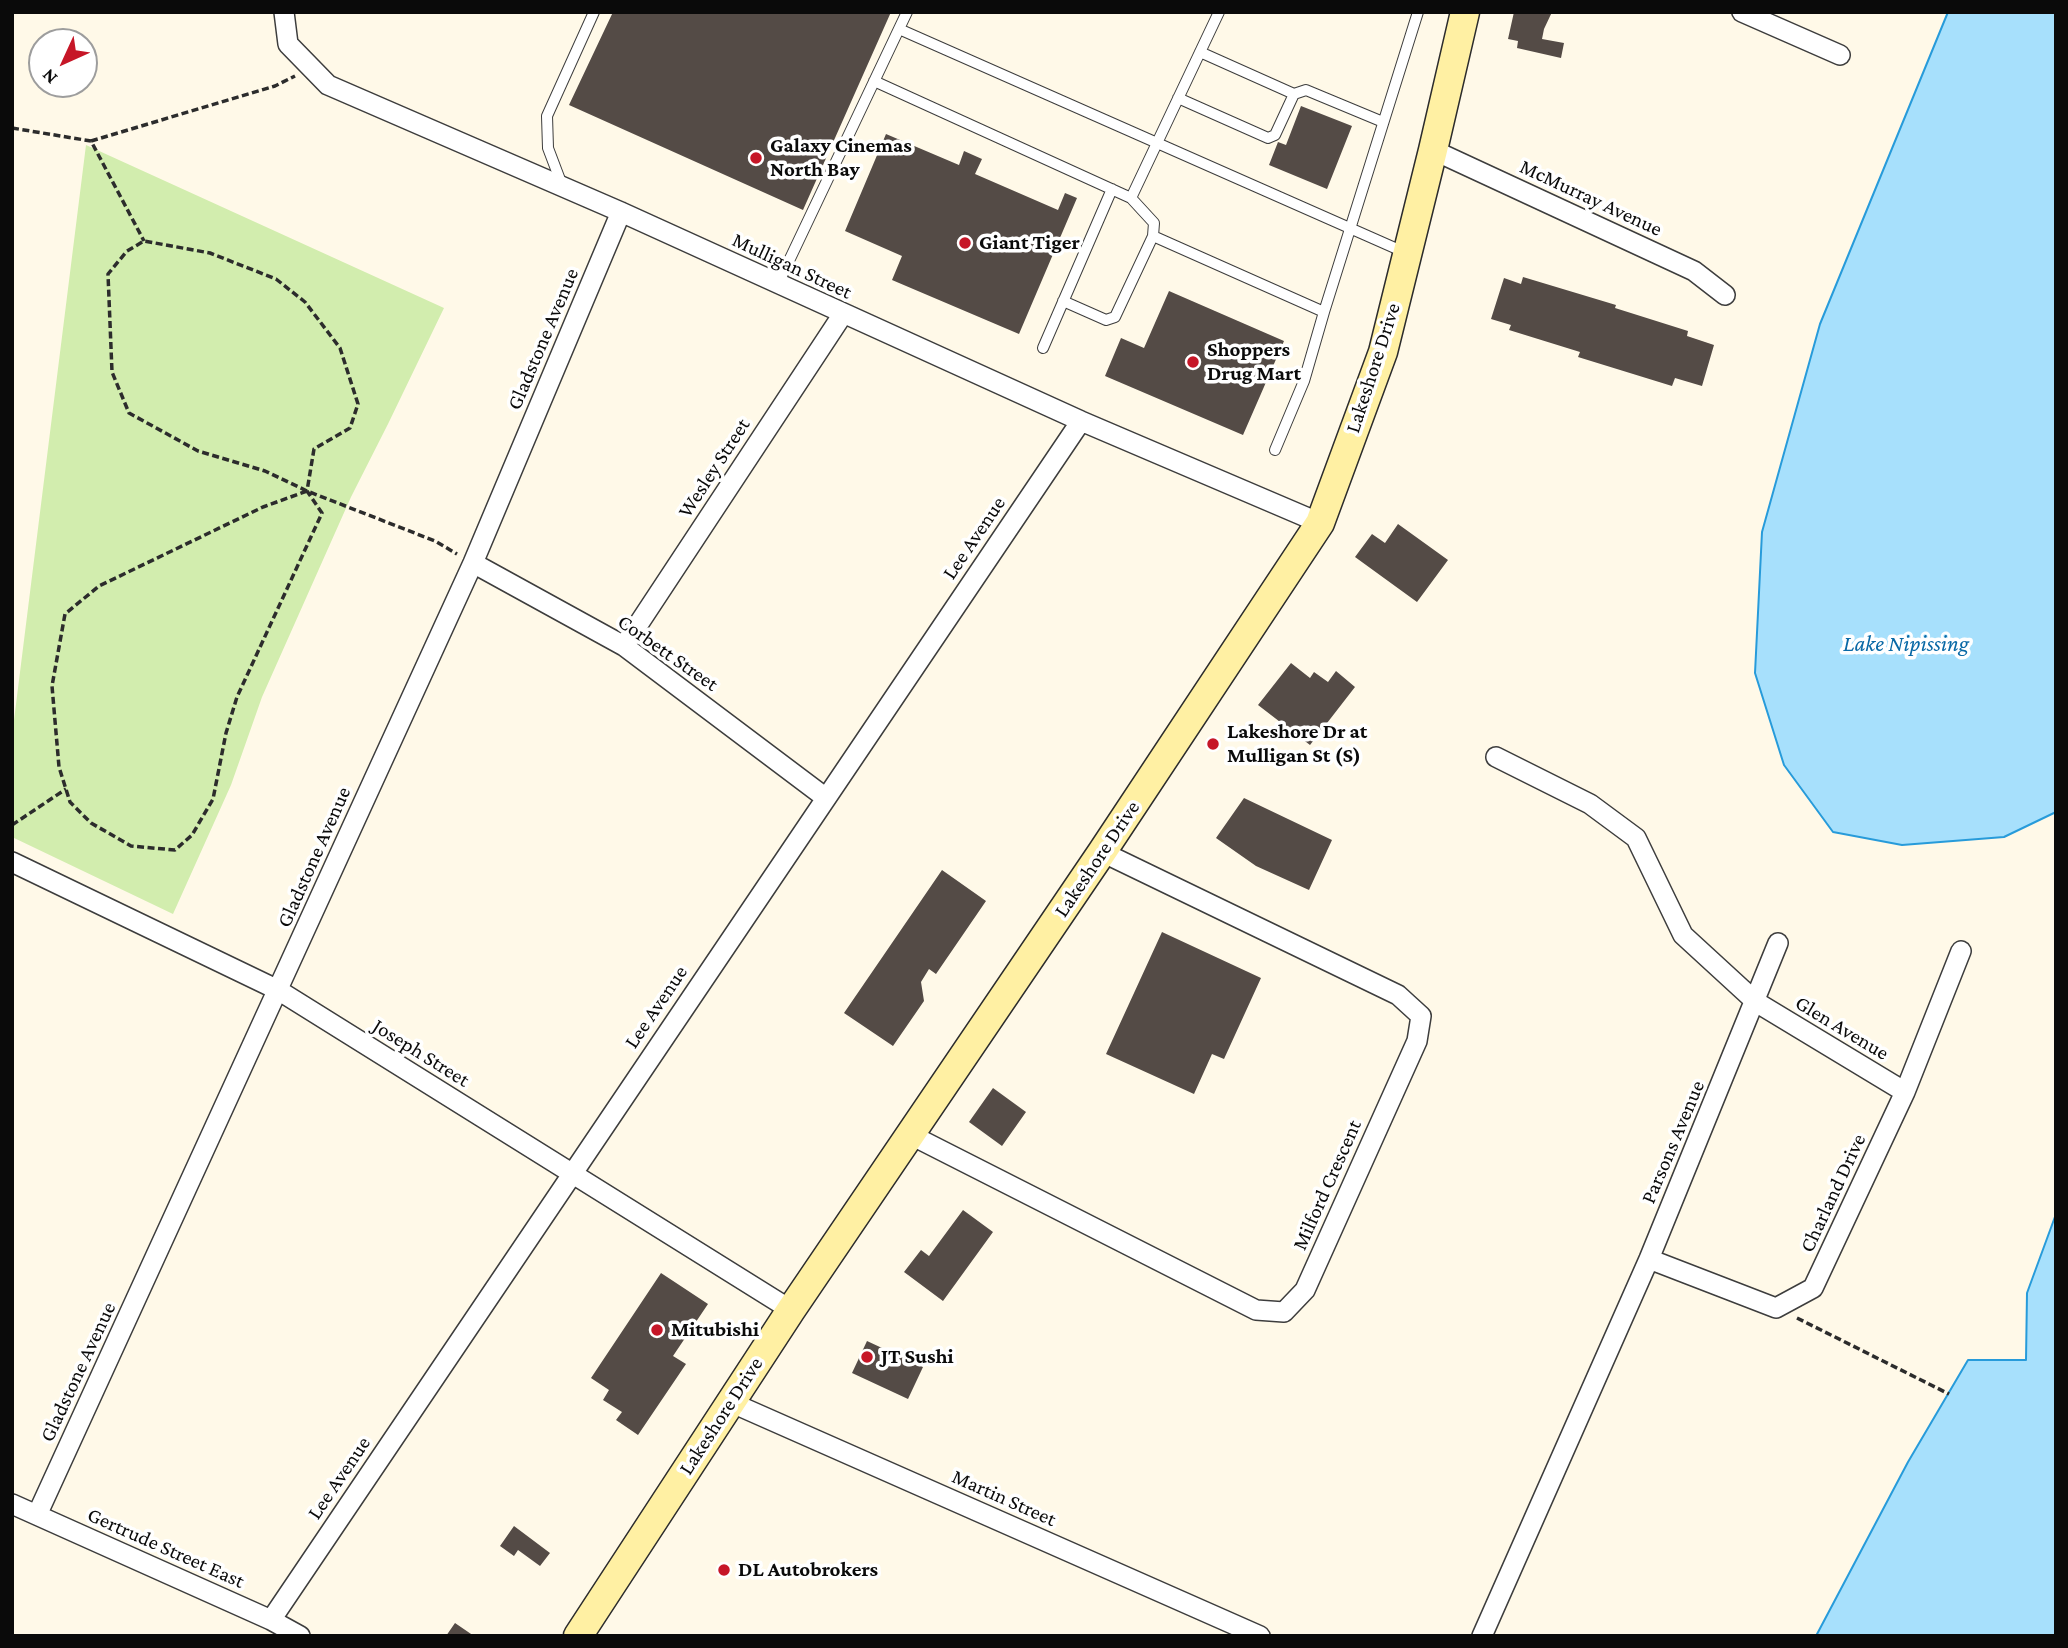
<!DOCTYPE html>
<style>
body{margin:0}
#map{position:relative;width:2068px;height:1648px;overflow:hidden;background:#fff9e8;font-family:"Crimson Pro",serif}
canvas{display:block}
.frame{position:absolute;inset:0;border:14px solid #0a0a0a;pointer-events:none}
.north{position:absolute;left:28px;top:28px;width:70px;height:70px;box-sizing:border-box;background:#fff;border:2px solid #9d9d9d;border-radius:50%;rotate:225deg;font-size:19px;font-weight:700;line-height:28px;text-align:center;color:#0a0a0a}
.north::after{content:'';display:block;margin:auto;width:24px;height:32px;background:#c61627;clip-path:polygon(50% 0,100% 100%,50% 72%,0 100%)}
</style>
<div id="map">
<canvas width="2068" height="1648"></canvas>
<div class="frame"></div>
<div class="north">N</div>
</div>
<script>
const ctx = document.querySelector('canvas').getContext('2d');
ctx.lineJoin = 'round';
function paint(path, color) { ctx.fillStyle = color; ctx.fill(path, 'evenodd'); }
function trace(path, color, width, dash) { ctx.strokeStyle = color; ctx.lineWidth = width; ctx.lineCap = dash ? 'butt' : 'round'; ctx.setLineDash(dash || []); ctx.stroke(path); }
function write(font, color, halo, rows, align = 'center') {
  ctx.font = font + ' "Crimson Pro",serif'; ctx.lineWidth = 7; ctx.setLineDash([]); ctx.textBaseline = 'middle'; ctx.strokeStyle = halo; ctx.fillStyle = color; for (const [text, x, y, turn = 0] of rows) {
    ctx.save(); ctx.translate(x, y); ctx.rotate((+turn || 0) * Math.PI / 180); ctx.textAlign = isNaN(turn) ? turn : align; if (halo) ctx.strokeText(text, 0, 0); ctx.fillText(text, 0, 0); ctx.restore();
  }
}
const green = new Path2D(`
 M86,145L444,308L388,424L351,497L262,697L231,785L173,914L12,837V736Z`);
const water = new Path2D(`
 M1948,12H2056V812L2004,837L1902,845L1833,832L1784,765L1755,673L1762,532L1820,324Z
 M2056,1214V1636H1816L1908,1462L1968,1360H2026L2027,1293Z`);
const building = new Path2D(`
 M613,12H891L803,210L569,105Z
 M1514,12H1552L1544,29L1542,39L1564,43L1561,58L1517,48L1518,41L1508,39Z
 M1301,106L1352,126L1327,189L1269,165L1278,142L1286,145Z
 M886,134L959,165L964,151L982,159L975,174L1058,210L1065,193L1077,198L1019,334L892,280L902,256L845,231Z
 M1523,277L1616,305L1615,308L1688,331L1687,336L1714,345L1702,386L1675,378L1672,386L1578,357L1580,352L1509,330L1511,325L1491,319L1504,278L1521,284Z
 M1169,291L1284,341L1243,435L1105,376L1121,338L1144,348Z
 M1398,524L1448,560L1417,602L1355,557L1372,534L1385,543Z
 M1291,663L1310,678L1314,672L1328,682L1336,671L1355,687L1310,745L1258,705Z
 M1244,798L1332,840L1309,890L1256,866L1216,838Z
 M942,870L986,901L936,974L929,969L921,982L924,1001L893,1046L844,1013Z
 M1162,932L1261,978L1224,1059L1212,1054L1194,1094L1106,1054Z
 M993,1088L1026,1112L1002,1146L969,1122Z
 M963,1210L993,1232L943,1301L904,1272L921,1250L929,1256Z
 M661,1273L708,1304L673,1356L686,1364L638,1435L616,1420L622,1412L603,1400L609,1390L591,1378Z
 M867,1341L923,1367L908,1399L852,1373Z
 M514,1526L550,1553L540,1566L518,1550L514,1556L500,1546Z
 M455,1623L474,1636H446Z`);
const path = new Path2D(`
 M12,128L91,141L144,241
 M91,141L275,86L295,76
 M307,491L263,507L99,586L65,614L52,686L59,767L70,802L91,823L131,846L175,850L192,835L213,799L226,733L237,697L322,513L307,491L314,449L350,428L358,404L340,348L305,302L276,279L210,253L144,241L127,251L108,274L112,372L129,413L198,451L265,471L307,491L435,541L457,554
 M12,825L66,789
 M1797,1318L1949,1394`);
const lane = new Path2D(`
 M899,29L1404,252
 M1200,52L1294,94L1306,90L1383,122
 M874,81L1131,198L1219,12
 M1178,98L1268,138L1275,135L1294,94
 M562,185L548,148L547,116L594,12
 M1131,198L1154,223L1153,236
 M778,284L907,12
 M1063,301L1106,320L1115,317L1153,236L1324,312L1304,381L1275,450
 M1324,312L1418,12
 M1043,348L1112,189`);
const street = new Path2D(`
 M284,12L288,44L328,85L621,212L1081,421L1320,523
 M1742,12L1840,55
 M1433,150L1694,271L1725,295
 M473,563L624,646L826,798
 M624,646L843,314
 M1496,757L1590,804L1636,838L1683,935L1756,1002L1905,1092
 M12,862L278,990L791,1310
 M909,1134L1256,1310L1284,1312L1305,1290L1417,1041L1421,1016L1398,995L1102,852
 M1649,1259L1776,1308L1813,1288L1905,1092L1961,951
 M730,1402L1260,1636
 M12,1504L271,1620L300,1636
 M37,1515L473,563L621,212
 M271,1620L1081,421
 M1482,1636L1649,1259L1778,943`);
const secondary = new Path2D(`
 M578,1636L791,1310L1102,852L1320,523L1383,352L1433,150L1465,12`);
const markers = [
 [756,158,7,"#c61627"],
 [965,243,7,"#c61627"],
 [1193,362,7,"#c61627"],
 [1213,744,7,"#c61627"],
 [657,1330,7,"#c61627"],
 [867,1357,7,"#c61627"],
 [724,1570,7,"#c61627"]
];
const poiNames = [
 ["Galaxy Cinemas",770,146],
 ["North Bay",770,170],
 ["Giant Tiger",979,243],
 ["Shoppers",1207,350],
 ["Drug Mart",1207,374],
 ["Lakeshore Dr at",1227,732],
 ["Mulligan St (S)",1227,756],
 ["Mitubishi",671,1330],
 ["JT Sushi",881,1357],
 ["DL Autobrokers",738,1570]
];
const streetNames = [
 ["McMurray Avenue",1591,198,25],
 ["Mulligan Street",792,266,25],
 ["Gladstone Avenue",543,339,-67],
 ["Lakeshore Drive",1373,368,-72],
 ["Wesley Street",714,468,-57],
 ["Lee Avenue",974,538,-56],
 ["Corbett Street",668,653,35],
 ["Gladstone Avenue",314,857,-66],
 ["Lakeshore Drive",1097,859,-56],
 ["Lee Avenue",656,1007,-56],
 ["Glen Avenue",1842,1028,31],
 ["Joseph Street",421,1053,32],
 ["Parsons Avenue",1673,1142,-67],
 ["Milford Crescent",1327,1185,-66],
 ["Charland Drive",1833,1193,-65],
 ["Gladstone Avenue",78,1372,-65],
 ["Lakeshore Drive",721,1416,-57],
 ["Lee Avenue",339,1478,-56],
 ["Martin Street",1004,1498,24],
 ["Gertrude Street East",166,1548,24]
];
const waterNames = [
 ["Lake Nipissing",1906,644]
];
paint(green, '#d2edae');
paint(water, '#a7e0fc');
trace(water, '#279bda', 2);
paint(building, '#544b46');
trace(lane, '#3d3d3d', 12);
trace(street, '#3d3d3d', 22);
trace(secondary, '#2c2c2c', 31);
trace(path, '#2c2c2c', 3.5, [7, 3.5]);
trace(lane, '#fff', 10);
trace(street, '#fff', 19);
trace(secondary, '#fff0a3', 28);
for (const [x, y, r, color] of markers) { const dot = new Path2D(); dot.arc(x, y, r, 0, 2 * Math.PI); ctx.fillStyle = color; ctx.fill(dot); trace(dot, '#fff', 2.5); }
write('bold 21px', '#0a0a0a', '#fff', poiNames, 'left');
write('21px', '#0a0a0a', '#fff', streetNames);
write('italic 23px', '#0969a6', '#fff', waterNames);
</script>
